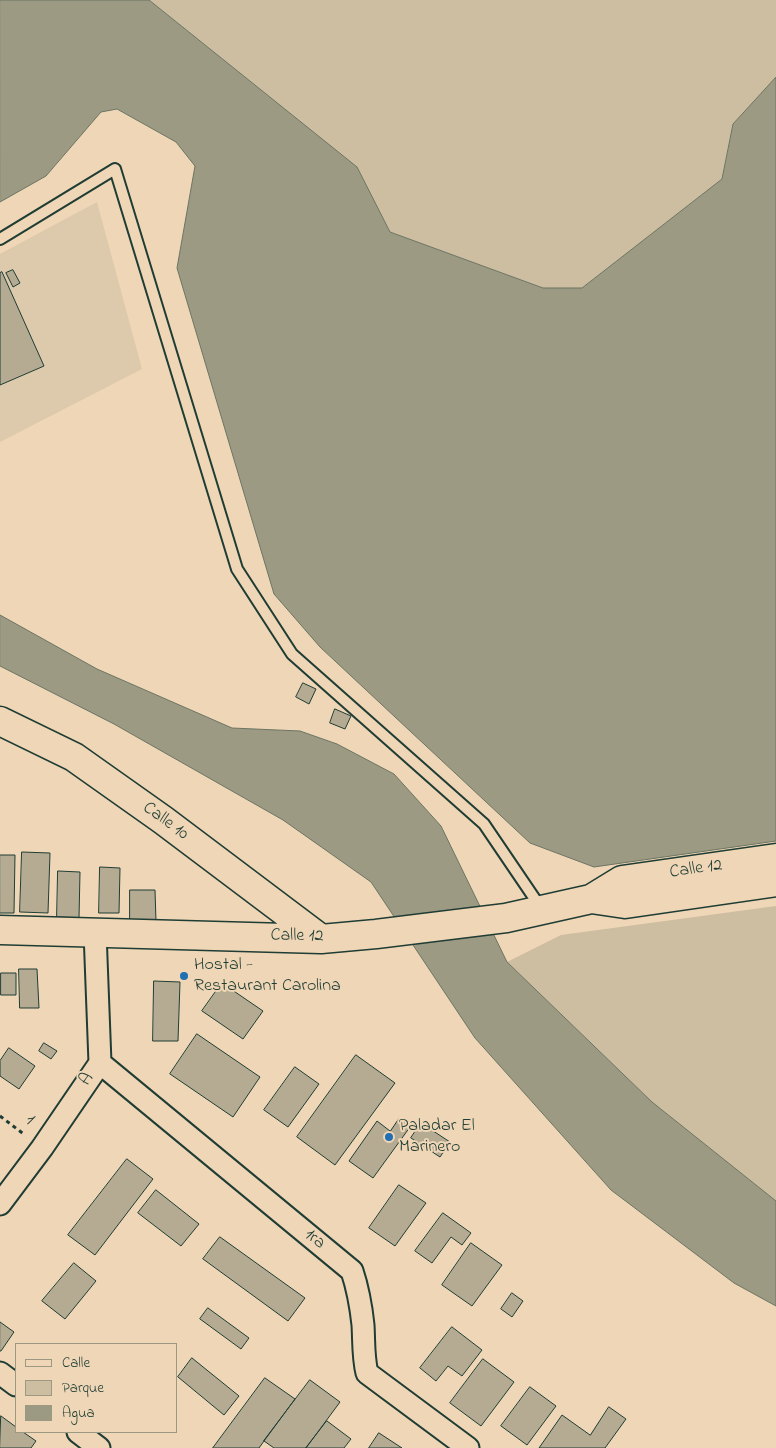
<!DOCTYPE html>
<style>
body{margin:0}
#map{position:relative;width:776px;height:1448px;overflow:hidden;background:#efd6b6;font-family:"Indie Flower",sans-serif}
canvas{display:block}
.legend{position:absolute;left:15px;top:1343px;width:162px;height:90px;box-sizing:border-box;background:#efd6b6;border:1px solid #9c9982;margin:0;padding:6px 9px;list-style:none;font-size:15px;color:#1f3d34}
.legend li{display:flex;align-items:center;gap:10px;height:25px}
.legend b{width:25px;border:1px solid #9c9982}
</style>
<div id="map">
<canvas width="776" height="1448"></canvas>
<ul class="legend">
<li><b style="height:6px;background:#efd6b6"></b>Calle</li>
<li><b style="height:14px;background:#cdbda1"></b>Parque</li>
<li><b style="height:14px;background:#9d9a83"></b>Agua</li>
</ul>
</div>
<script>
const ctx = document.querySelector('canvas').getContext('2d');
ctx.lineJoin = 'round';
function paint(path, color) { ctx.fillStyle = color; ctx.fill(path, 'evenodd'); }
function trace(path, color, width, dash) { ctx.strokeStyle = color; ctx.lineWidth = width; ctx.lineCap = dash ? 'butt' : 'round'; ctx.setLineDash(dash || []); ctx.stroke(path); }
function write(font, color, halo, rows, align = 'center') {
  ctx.font = font + ' "Indie Flower",sans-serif'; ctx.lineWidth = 4; ctx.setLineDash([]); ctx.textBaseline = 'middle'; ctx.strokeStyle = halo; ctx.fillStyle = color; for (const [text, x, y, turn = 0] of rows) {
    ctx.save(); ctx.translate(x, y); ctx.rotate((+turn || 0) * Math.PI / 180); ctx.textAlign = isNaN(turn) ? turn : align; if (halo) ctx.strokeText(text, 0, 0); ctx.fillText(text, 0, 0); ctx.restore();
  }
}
const built = new Path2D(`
 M97,202L142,369L0,442V254Z`);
const green = new Path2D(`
 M149,0H776V77L733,124L722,179L582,288H543L390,232L356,167Z
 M776,906V1201L652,1102L507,962L561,935Z`);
const water = new Path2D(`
 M0,0H149L357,167L390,232L543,288H582L722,179L733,124L776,77V841L594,867L530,843L320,647L274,594L177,268L195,166L176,142L117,109L101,112L46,176L0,202Z
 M0,615L97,669L232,728L300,731L337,744L394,774L441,826L507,962L652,1102L776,1201V1306L734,1283L611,1190L475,1038L371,882L283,820L114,724L0,666Z`);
const building = new Path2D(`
 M13,270L20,283L13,287L6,273Z
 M2,272L44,366L0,385V273Z
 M303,683L316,689L309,704L296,697Z
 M335,709L351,716L345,729L330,723Z
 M22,852L50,853L48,913L20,912Z
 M0,855H15L14,913H0Z
 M100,867L120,868L119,913H99Z
 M58,871L80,872L79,918L57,917Z
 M130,890H155L156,922L130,923Z
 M19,969H37L39,1008H20Z
 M1,973H16V995H1Z
 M154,981L180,982L178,1041H153Z
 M222,983L263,1011L243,1039L202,1011Z
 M197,1034L260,1077L233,1117L170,1074Z
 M44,1043L57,1051L51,1059L39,1051Z
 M9,1048L35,1066L19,1089L0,1076V1061Z
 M356,1055L395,1083L335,1165L297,1137Z
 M295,1067L319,1084L288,1127L264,1110Z
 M399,1119L410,1127L373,1178L349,1161L377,1121L390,1131Z
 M421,1123L450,1142L440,1157L411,1138Z
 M127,1159L153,1179L95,1255L68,1235Z
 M399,1185L426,1203L395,1246L369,1228Z
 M156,1190L199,1224L181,1246L138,1213Z
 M443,1213L471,1233L462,1245L451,1237L432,1263L415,1251Z
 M220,1237L305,1298L288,1321L203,1259Z
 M471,1243L502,1265L472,1306L442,1285Z
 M74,1263L96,1281L65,1319L42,1301Z
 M512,1293L523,1301L512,1317L501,1309Z
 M208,1308L249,1338L241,1349L200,1319Z
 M0,1322L14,1332L1,1351H0Z
 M452,1327L482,1350L462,1376L448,1366L436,1381L420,1368Z
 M192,1358L239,1396L224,1415L178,1377Z
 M483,1359L514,1382L481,1426L450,1403Z
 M265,1378L295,1399L264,1441L259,1448H213Z
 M310,1380L340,1402L306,1448H274L264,1441Z
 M530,1387L556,1406L527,1445L501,1426Z
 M609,1407L626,1419L605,1448H539L562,1415L590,1435Z
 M1,1416L16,1427V1432H23L36,1441L31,1448H0Z
 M327,1421L351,1439L344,1448H306Z
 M379,1433L402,1448H369Z`);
const path = new Path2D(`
 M0,1116L25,1135`);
const lane = new Path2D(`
 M0,239L115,169L237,569L292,654L484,824L541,908`);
const street = new Path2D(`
 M100,1063L352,1271C358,1289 361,1306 363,1325C364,1341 363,1357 367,1373L468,1448
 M0,1204L42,1148L100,1063L95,932
 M0,1373L16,1385
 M78,1432L99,1448`);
const secondary = new Path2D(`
 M0,721L74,757L163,820L321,939
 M591,899L625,904L776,882
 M0,930L321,939L376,934L506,918L591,899L622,880L776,858`);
const markers = [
 [184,976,5,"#1f6fb2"],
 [389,1137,5,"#1f6fb2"]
];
const streetNames = [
 ["Calle 10",165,822,36],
 ["Calle 12",696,870,-8],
 ["Calle 12",297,937,1],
 ["A",88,1080,-56],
 ["1",29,1121,38],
 ["1ra",314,1240,39]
];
const poiNames = [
 ["Hostal -",194,966],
 ["Restaurant Carolina",194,987],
 ["Paladar El",399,1127],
 ["Marinero",399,1148]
];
paint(built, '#ddc9ab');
paint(green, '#cdbda1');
paint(water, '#9d9a83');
trace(water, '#6b7563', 1);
paint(building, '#b4ab92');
trace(building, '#1f3d34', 1);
trace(lane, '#1f3d34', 14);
trace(street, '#1f3d34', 25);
trace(secondary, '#1f3d34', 31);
trace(path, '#1f3d34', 3, [4, 4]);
trace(lane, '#efd6b6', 10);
trace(street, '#efd6b6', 21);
trace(secondary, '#efd6b6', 28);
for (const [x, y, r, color] of markers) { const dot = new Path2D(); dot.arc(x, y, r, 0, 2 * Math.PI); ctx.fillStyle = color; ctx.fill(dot); trace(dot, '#efd6b6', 2); }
write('18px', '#1f3d34', '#efd6b6', streetNames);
write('18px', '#1f3d34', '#efd6b6', poiNames, 'left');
</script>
